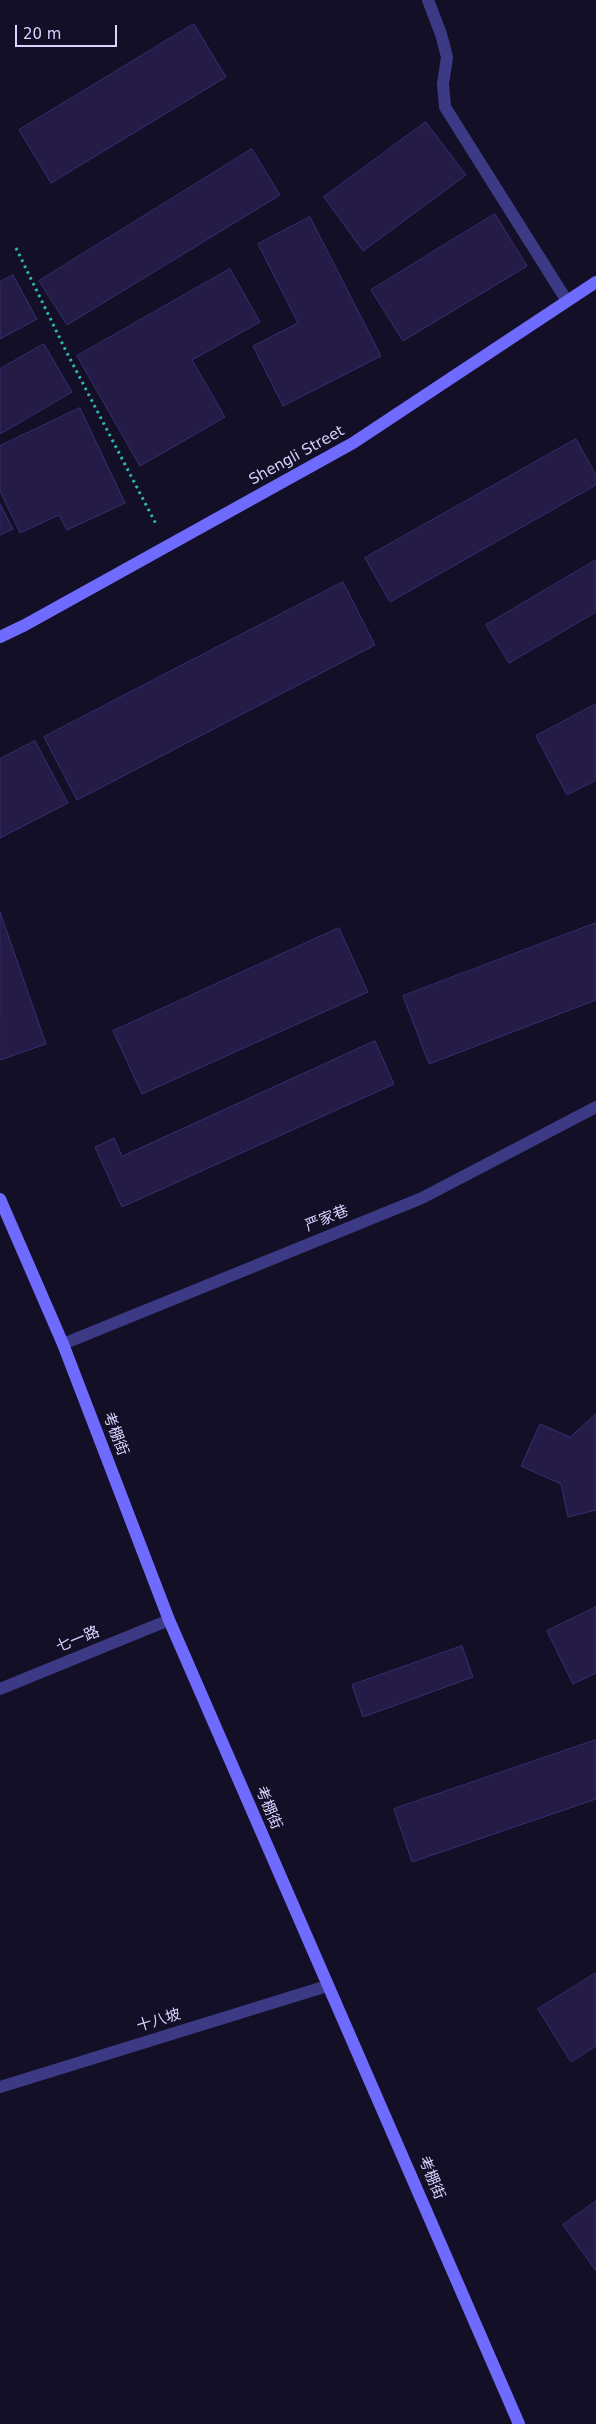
<!DOCTYPE html>
<meta charset="utf-8">
<style>
body{margin:0}
#map{position:relative;width:596px;height:2424px;overflow:hidden;background:#130f26;font-family:"DejaVu Sans",sans-serif}
canvas{display:block}
.scale{position:absolute;left:15px;top:25px;width:102px;height:22px;box-sizing:border-box;border:2px solid #d9d4ff;border-top:0;padding-left:6px;font-size:15px;line-height:18px;white-space:nowrap;color:#d9d4ff;-webkit-text-stroke:4px #130f26;paint-order:stroke}
</style>
<div id="map">
<canvas width="596" height="2424"></canvas>
<div class="scale">20 m</div>
</div>
<script>
const ctx = document.querySelector('canvas').getContext('2d');
ctx.lineJoin = 'round';
function paint(path, color) { ctx.fillStyle = color; ctx.fill(path, 'evenodd'); }
function trace(path, color, width, dash) { ctx.strokeStyle = color; ctx.lineWidth = width; ctx.lineCap = dash ? 'butt' : 'round'; ctx.setLineDash(dash || []); ctx.stroke(path); }
function write(font, color, halo, rows, align = 'center') {
  ctx.font = font + ' "DejaVu Sans","Noto Sans SC",sans-serif'; ctx.lineWidth = 4.5; ctx.setLineDash([]); ctx.textBaseline = 'middle'; ctx.strokeStyle = halo; ctx.fillStyle = color; for (const [text, x, y, turn = 0] of rows) {
    ctx.save(); ctx.translate(x, y); ctx.rotate((+turn || 0) * Math.PI / 180); ctx.textAlign = isNaN(turn) ? turn : align; if (halo) ctx.strokeText(text, 0, 0); ctx.fillText(text, 0, 0); ctx.restore();
  }
}
const building = new Path2D(`
 M194,24L226,77L51,183L19,130Z
 M426,122L466,175L363,251L324,197Z
 M252,149L280,195L67,325L39,281Z
 M495,214L527,266L403,341L371,290Z
 M310,217L381,356L283,406L253,346L298,323L258,244Z
 M230,269L260,322L192,360L225,417L140,466L77,356Z
 M13,275L37,319L0,339V282Z
 M44,344L72,392L0,434V369Z
 M80,408L125,503L67,530L59,515L20,533L0,491V446Z
 M576,439L596,475V485L390,602L365,558Z
 M0,504L13,529L0,535Z
 M596,560V612L509,663L486,625Z
 M343,582L375,645L77,800L44,737Z
 M596,704V780L567,795L536,736Z
 M35,741L68,803L0,838V759Z
 M0,912L46,1044L0,1060Z
 M596,923V1000L429,1064L403,996Z
 M339,928L368,992L142,1094L113,1031Z
 M375,1041L394,1084L122,1207L95,1147L114,1138L122,1156Z
 M596,1414V1510L568,1517L561,1484L521,1466L540,1424L570,1437Z
 M596,1607V1673L573,1684L547,1631Z
 M462,1646L473,1677L363,1717L352,1685Z
 M596,1740V1799L412,1862L394,1809Z
 M596,1973V2046L571,2062L538,2009Z
 M596,2201V2271L563,2225Z`);
const path = new Path2D(`
 M16,248L66,351L157,526`);
const street = new Path2D(`
 M428,0L441,34L447,57L443,84L445,107L567,301
 M63,1344L422,1198L596,1107
 M0,1689L169,1620
 M0,2087L327,1986`);
const secondary = new Path2D(`
 M0,637L25,625L353,443L596,282
 M0,1199L63,1344L169,1620L519,2424`);
const streetNames = [
 ["Shengli Street",297,456,-29],
 ["严家巷",327,1219,-22],
 ["考棚街",115,1434,69],
 ["七一路",78,1640,-22],
 ["考棚街",268,1808,67],
 ["十八坡",159,2021,-17],
 ["考棚街",431,2178,67]
];
paint(building, '#241b47');
trace(building, '#3b2d73', 1);
trace(path, '#2fb8b0', 3, [2.5, 4]);
trace(street, '#3d3a85', 12);
trace(secondary, '#6f6bff', 12);
write('15px', '#d9d4ff', '#130f26', streetNames);
</script>
